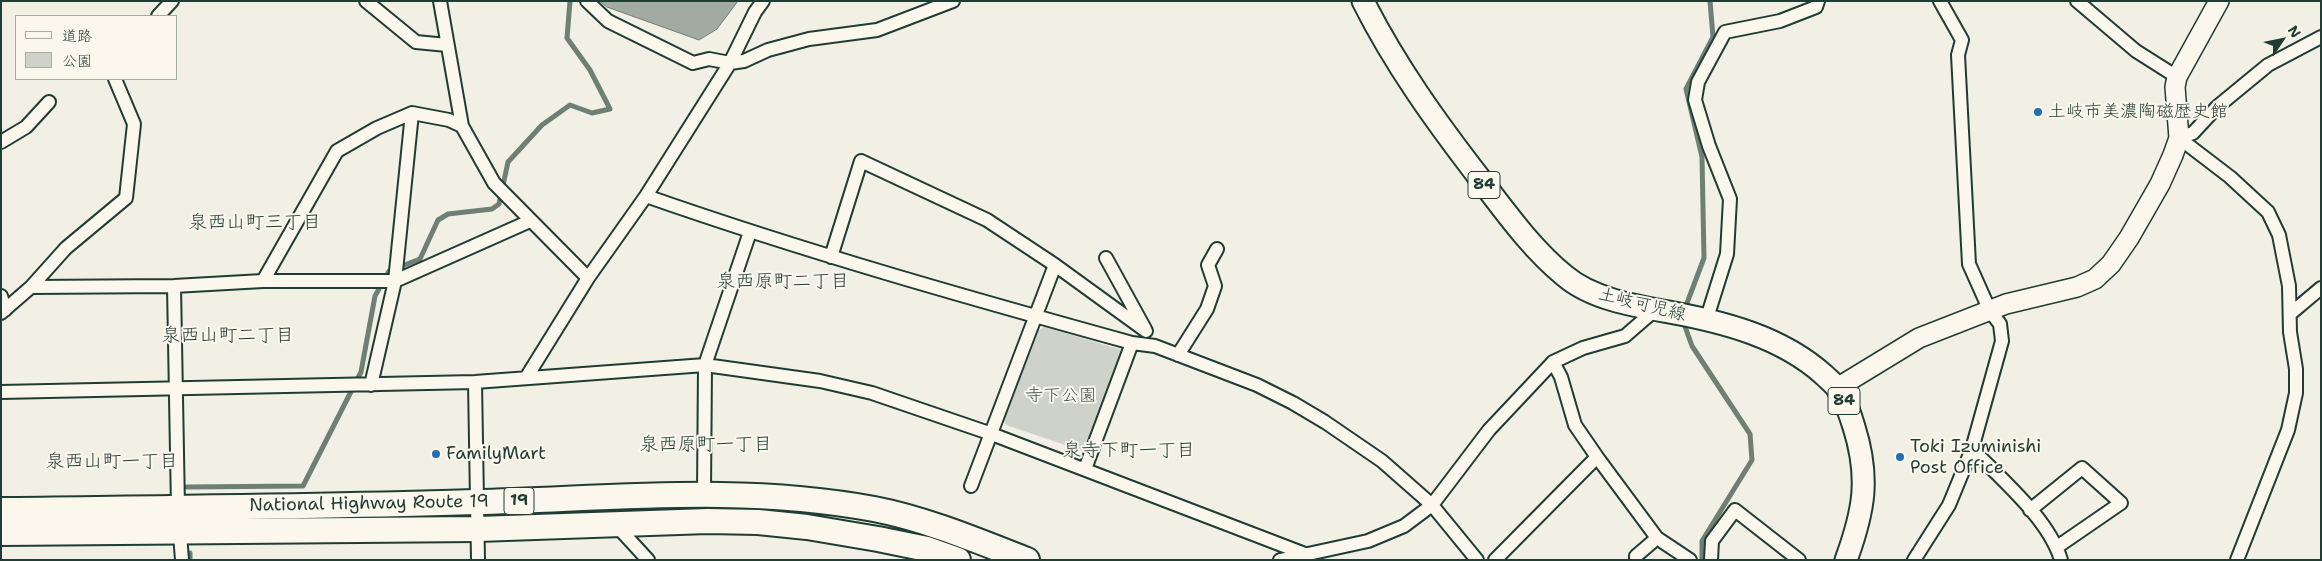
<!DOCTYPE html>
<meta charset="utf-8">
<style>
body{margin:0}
#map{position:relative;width:2322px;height:561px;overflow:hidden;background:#f2f0e5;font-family:"Shantell Sans","Klee One",sans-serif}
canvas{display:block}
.frame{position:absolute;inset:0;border:2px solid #1f3d34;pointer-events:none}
.legend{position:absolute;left:15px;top:15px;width:162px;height:65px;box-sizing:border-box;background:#fbf7ec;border:1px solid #a3ada2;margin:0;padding:6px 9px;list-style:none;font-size:15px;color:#1f3d34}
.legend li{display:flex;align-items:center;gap:10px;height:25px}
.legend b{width:25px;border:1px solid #a3ada2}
.north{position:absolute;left:2257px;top:15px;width:50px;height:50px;-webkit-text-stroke:4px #fbf7ec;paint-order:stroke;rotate:56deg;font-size:14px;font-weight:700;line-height:20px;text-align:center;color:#1f3d34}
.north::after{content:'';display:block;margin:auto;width:18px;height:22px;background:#1f3d34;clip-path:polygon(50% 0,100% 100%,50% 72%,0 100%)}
</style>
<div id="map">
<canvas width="2322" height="561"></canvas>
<div class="frame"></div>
<ul class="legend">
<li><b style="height:6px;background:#fbf7ec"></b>道路</li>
<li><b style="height:14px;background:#cfd2c8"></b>公園</li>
</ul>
<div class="north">N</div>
</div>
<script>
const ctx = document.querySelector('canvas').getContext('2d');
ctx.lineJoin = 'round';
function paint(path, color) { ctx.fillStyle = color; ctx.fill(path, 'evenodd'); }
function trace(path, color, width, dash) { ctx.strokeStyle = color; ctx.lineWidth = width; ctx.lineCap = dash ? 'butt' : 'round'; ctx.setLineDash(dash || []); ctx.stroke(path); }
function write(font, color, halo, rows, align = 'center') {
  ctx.font = font + ' "Shantell Sans","Klee One",sans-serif'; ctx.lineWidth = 4; ctx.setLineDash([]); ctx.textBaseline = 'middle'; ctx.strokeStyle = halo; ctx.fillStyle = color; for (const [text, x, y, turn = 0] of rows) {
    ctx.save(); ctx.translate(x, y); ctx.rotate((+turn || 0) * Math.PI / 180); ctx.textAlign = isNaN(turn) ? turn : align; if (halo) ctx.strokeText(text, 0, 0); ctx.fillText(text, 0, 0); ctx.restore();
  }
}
const green = new Path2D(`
 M1045,327L1122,350L1123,353L1086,452L1006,425L1004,421L1039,330Z`);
const water = new Path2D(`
 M600,1H738L717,29L699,40L607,7Z`);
const stream = new Path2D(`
 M1684,311L1704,258L1702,157L1686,89L1713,37L1710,1
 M1683,321L1692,346L1750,434L1752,460L1702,541V560
 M186,487L303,486L361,372L375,296L389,271L420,259L438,220L448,214L492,209L499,204L508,162L542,125L570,105L592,113L610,109L590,70L567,38L570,1
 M190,553V560`);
const street = new Path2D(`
 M366,1L416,42L447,45
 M440,1L462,126
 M587,1L608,21L693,63L709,59L730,63L744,61L768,50L809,39L877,30L953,1
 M2077,1L2136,51L2177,77
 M158,16L172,1
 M2179,138L2230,177L2268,212L2279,235L2289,286L2290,332L2296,369V393L2288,430L2237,560
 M2179,138L2193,133L2217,107L2268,65L2321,37
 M1,142L26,127L49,102
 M646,196C806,252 969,298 1132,343L1155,346L1257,385L1293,403L1325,422L1382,461L1432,505L1477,560
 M831,257L861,161L987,220L1055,265L1146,331
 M1106,258L1145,329
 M263,281L337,151L377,128L412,113L449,120L462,126L494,183L588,278
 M174,286L178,508L182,560
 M31,287L174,286L263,281H395L530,221
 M1,296L5,310
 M1,313L31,287L66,248L126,198L134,124L115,79
 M2290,314L2321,288
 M1706,321L1727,254L1730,199L1709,146L1695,100L1698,82L1725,32L1780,21L1816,7L1818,1
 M1178,355L1207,309L1215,286L1208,265L1217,249
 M1553,362L1561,377L1575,425L1597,457L1657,538L1690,560
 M526,378L588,278L646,196L730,63L755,12L763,1
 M475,382L478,560
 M371,385L395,281L412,113
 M1,392L475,382L705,365L820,381L872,393L989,433L1305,554
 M1972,449C2001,479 2049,519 2061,560
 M1085,469L1132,343
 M971,486L1055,265
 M704,493L705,365L750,232
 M2030,510L2082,468L2121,503L2057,547
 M615,524L648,560
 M1280,560L1368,541L1404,526L1432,505L1489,430L1553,362L1583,348L1625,336L1655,310
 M1495,560L1597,457
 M1636,560V556L1657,538
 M1711,560L1712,541L1735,510L1799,560
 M1914,560L1949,505L1972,449L2002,341L2000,324L1990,311L1969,264L1958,55L1962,40L1940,1`);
const secondary = new Path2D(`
 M1837,388L1919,338L2006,304L2077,287L2095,279L2111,264L2129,238L2160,184L2173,155L2179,138L2175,87L2177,77L2219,1`);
const primary = new Path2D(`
 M1363,1C1395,65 1437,123 1481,180C1507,214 1532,249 1565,276C1592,299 1635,306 1669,312C1724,322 1782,337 1824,375C1829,380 1835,384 1838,390C1846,401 1850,414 1854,427C1870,478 1864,511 1846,560`);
const highway = new Path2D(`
 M1,510C159,508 317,507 475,502C608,499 741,484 874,509C926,519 978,541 1027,560
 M1,533L478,529L708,521L758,522L807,527L878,539L927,549L958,560`);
const markers = [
 [2038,112,5,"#1f6fb2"],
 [436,454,5,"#1f6fb2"],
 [1900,457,5,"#1f6fb2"]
];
const shields = [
 [1484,185,32],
 [1844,401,32],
 [519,501,30]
];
const shieldNames = [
 ["84",1484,185],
 ["84",1844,401],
 ["19",519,501]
];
const poiNames = [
 ["土岐市美濃陶磁歴史館",2048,112],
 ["Toki Izuminishi",1910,447],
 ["Post Office",1910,468],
 ["FamilyMart",446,454]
];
const streetNames = [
 ["土岐可児線",1642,305,14],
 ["National Highway Route 19",369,504,-1]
];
const parkNames = [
 ["寺下公園",1061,396]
];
const neighbourhoodNames = [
 ["泉西山町三丁目",255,223],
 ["泉西原町二丁目",783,282],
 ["泉西山町二丁目",228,336],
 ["泉西原町一丁目",706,445],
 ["泉寺下町一丁目",1129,451],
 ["泉西山町一丁目",112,462]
];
paint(green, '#cfd2c8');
paint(water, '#a2aba1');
trace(water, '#6e7f75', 1);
trace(stream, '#6e7f75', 5);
trace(street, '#1f3d34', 16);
trace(secondary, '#1f3d34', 22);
trace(primary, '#1f3d34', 25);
trace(highway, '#1f3d34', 28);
trace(street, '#fbf7ec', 12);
trace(secondary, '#fbf7ec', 19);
trace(primary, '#fbf7ec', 21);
trace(highway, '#fbf7ec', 24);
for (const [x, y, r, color] of markers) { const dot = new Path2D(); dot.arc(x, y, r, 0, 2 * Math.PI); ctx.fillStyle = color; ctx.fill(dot); trace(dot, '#fbf7ec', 2); }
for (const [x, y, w] of shields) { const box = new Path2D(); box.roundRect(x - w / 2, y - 13.5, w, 27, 4); ctx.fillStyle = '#fbf7ec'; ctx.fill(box); trace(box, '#1f3d34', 1); }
write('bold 16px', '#1f3d34', null, shieldNames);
write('18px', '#1f3d34', '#fbf7ec', poiNames, 'left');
write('18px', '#1f3d34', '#fbf7ec', streetNames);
write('18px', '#425b52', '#fbf7ec', parkNames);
write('19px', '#1f3d34', '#fbf7ec', neighbourhoodNames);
</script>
